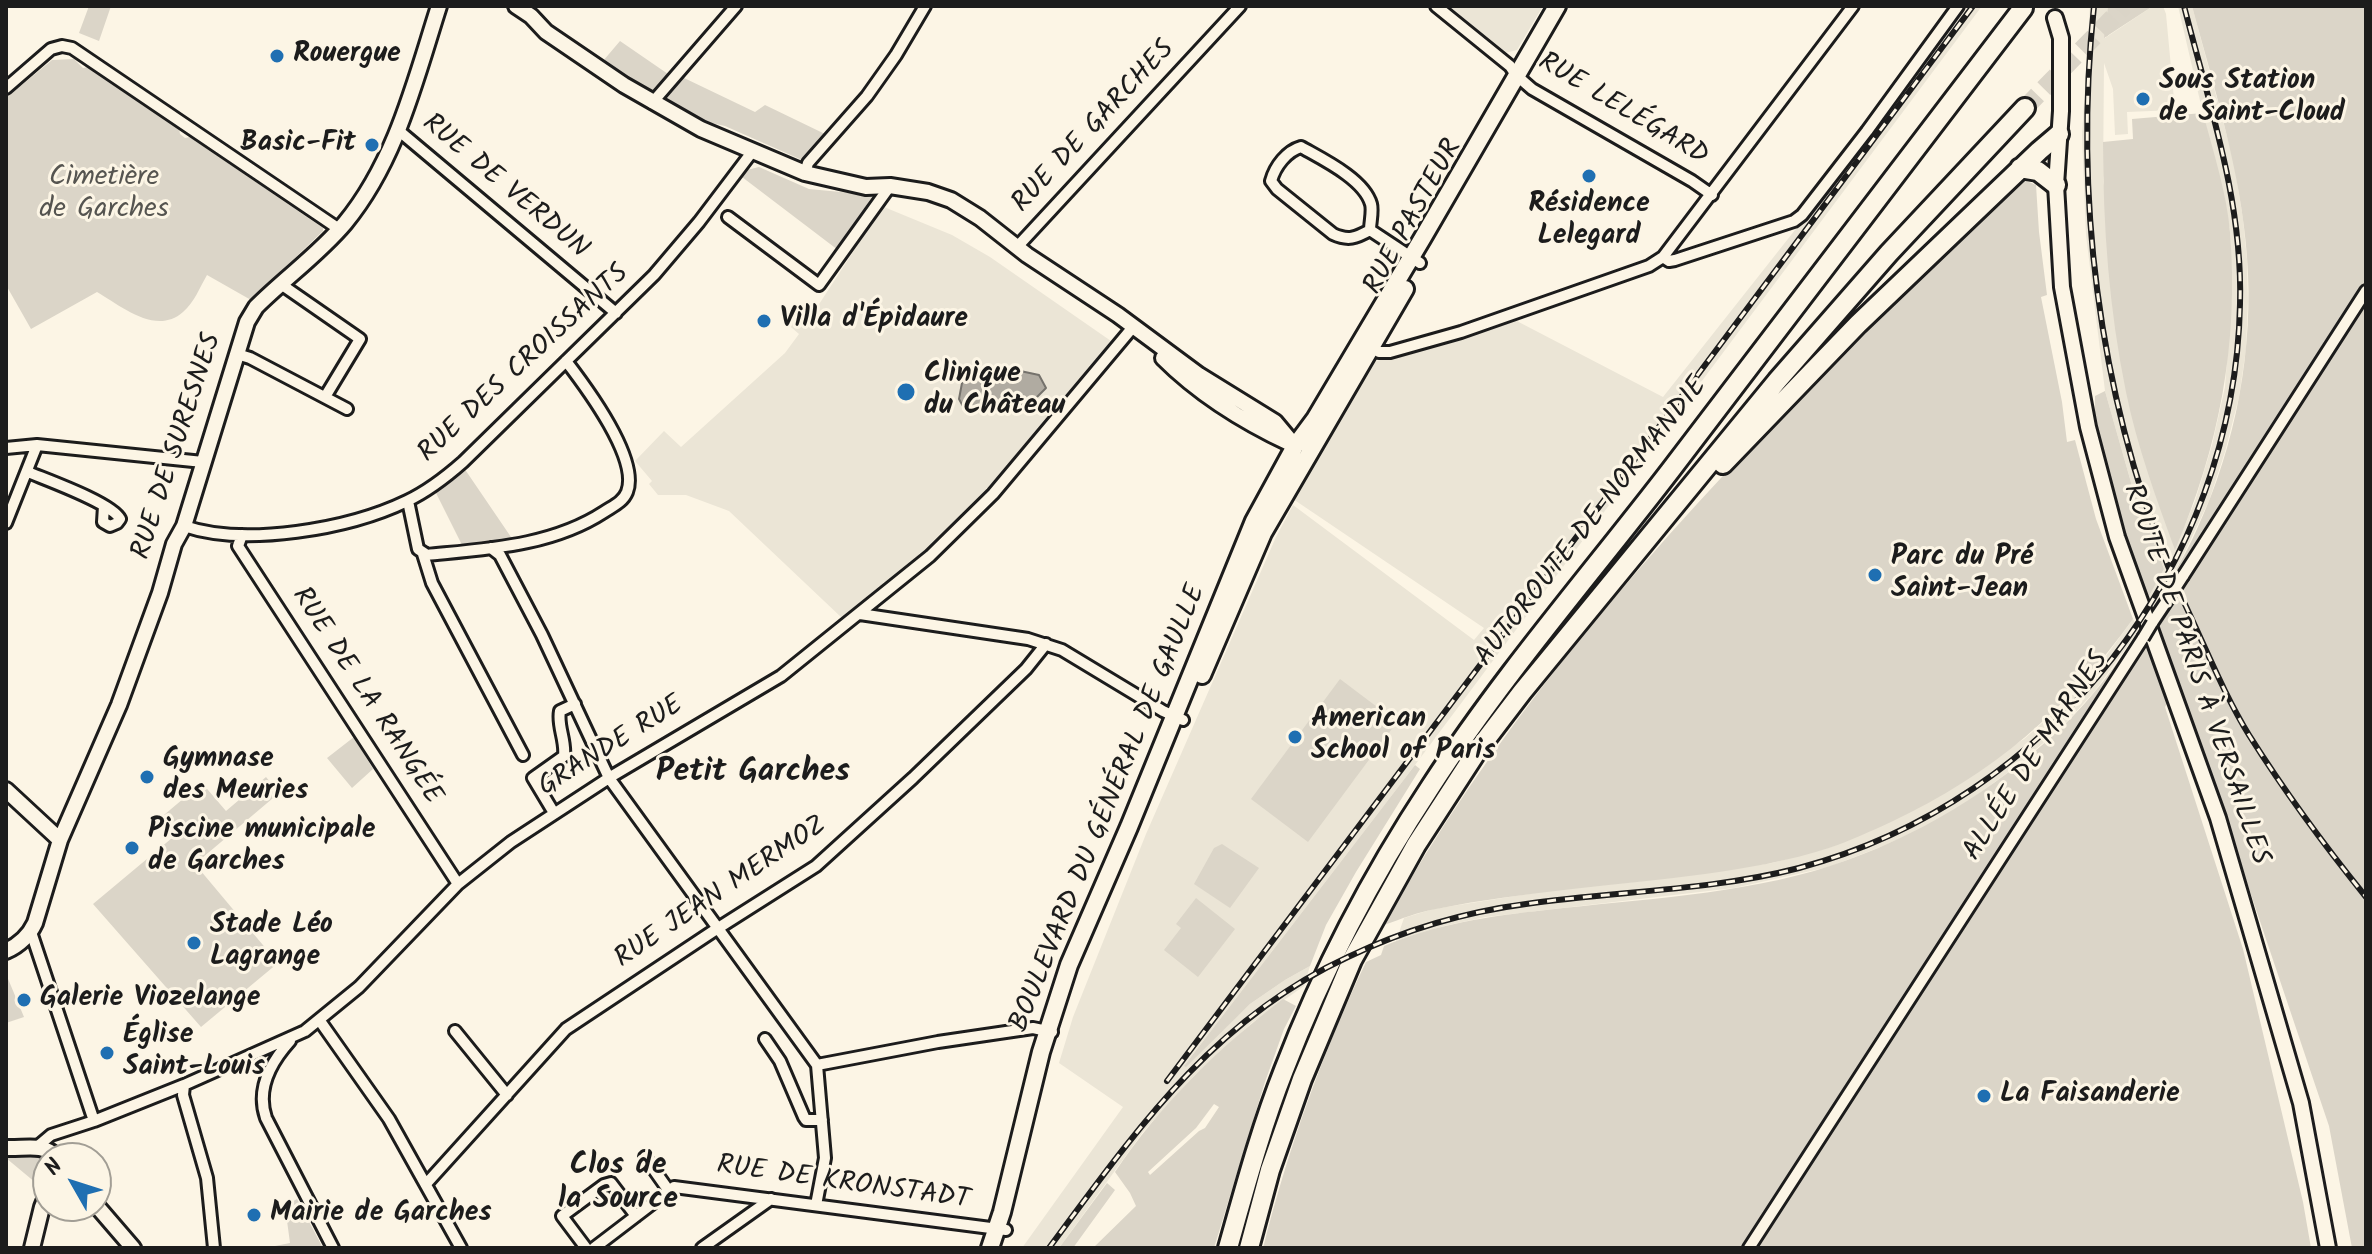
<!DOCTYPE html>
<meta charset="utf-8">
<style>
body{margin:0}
#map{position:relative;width:2372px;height:1254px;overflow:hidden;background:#fcf5e5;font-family:Kalam,sans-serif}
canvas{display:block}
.frame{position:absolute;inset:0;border:8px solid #1c1c1c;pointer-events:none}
.north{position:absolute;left:32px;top:1142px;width:80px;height:80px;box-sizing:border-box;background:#fcf5e5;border:2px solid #a29e95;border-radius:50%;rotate:309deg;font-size:22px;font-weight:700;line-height:32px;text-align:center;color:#1c1c1c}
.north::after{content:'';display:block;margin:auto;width:28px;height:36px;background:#1f6fb2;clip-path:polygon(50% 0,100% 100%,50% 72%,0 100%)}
</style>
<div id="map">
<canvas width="2372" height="1254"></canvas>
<div class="frame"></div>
<div class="north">N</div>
</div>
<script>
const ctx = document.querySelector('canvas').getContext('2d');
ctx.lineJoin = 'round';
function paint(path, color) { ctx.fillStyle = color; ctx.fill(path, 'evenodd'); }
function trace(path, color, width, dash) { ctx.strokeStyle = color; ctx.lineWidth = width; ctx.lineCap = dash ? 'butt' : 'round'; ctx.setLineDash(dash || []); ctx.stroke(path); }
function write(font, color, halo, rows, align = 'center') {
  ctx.font = font + ' Kalam,sans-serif'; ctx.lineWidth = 6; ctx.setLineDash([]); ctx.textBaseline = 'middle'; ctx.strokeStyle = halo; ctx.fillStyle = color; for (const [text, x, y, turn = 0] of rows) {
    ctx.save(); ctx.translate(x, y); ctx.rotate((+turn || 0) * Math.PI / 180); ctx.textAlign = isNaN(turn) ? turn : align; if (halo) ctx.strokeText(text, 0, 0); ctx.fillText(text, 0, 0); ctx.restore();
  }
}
const built = new Path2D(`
 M1442,6H1543L1517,50L1501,54Z
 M1963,6H1982L1415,765L1184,1066L1250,1004L1285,980L1310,966L1304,986L1253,1022L1193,1077L1143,1132L1059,1248H1022L1123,1107L1059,1063L1073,1017L1146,834L1276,537L1293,505L1474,640L1484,628L1293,499L1374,362L1511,318L1663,397L1795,230Z
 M2090,6H2108L2105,38L2153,6H2163L2166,14L2175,110L2127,112L2128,134L2115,135L2113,89L2104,63L2103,181L2175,548L2195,501L2212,445L2225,387L2232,292L2230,230L2178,6H2192L2234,162L2243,219L2247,259L2248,302L2246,349L2239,397L2225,452L2209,501L2182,558L2152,609L2147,600L2164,569L2132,486L2105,391L2086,235L2082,136Z
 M884,207L952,235L990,257L1111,341L995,483L932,545L842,618L729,511L686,495H658L649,484L652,481L635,461L664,431L681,447L785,353L799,334L785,322L799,306L812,315L881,209Z
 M2133,619L2139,630L2095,691L2062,727L2014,768L1973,798L1930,825L1883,846L1829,867L1734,888L1486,917L1444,926L1396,941L1404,918L1433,909L1560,889L1634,882L1772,863L1831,847L1874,829L2024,739L2067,701L2103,660Z`);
const green = new Path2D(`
 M89,6H111L99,41L79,33Z
 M2108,6H2153L2104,38Z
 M2192,6H2366V1248H2352L2329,1126L2180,684L2165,707L2243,949L2303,1202L2311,1248H1263C1288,1149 1322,1054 1366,962L1381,955L1384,946C1436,924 1490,916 1546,910C1639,899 1740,895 1830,866C1916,838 1995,790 2061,728C2094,697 2121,659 2145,621C2163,591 2183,561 2197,529C2236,445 2254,348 2247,257C2241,171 2214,88 2192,6Z
 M620,41L668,74L653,92L631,81L603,61Z
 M74,59L83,68L88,67L179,129L180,134L185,138L190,137L323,228V231L251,300L207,275C200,287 194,303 183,312C156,336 121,306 97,292L31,329L6,285V98L52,60Z
 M682,77L755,112L765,105L825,134L802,160L725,126L703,121L664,101L663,98Z
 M2203,113C2213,151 2227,194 2230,232C2239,344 2219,447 2175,550C2156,498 2137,446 2126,392C2109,309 2103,226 2103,142L2133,139L2132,119Z
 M759,167L809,189L873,195L838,250L742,177L747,170Z
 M2022,179L2036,185L2039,232L2047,295L2041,297L2062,402L2067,442L2075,440L2096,519L2133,619C2067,710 1993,774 1891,822C1871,831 1850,841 1829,848C1789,861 1747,868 1705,874C1615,886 1525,891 1436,909C1418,912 1401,919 1384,925C1489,736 1630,571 1780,416C1823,371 1866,325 1910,281C1946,245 1985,212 2022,179Z
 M2105,391L2132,486L2164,569L2147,600L2113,508L2095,433V396Z
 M464,468L513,540L462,545L434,489Z
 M1340,679L1397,722L1308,842L1251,799Z
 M354,737L373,769L352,788L327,758Z
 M1415,765L1420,769L1356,872L1326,925L1310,966L1285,980L1250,1004L1186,1067L1184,1066Z
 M266,777L279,793L195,864L278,963L201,1027L93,904L172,838L158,820L202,783L226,811Z
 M1222,844L1259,868L1230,908L1194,884L1214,848Z
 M1196,898L1235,929L1198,977L1164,950L1181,928L1176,924Z
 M6,974L24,1017L6,1023Z
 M1283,999L1296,1006L1284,1029L1265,1082L1214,1248H1093L1136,1206L1130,1193L1115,1172C1160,1105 1218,1048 1283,999ZM1214,1104L1219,1107L1205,1128L1199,1131L1150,1175L1148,1172L1196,1128Z
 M22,1152L40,1155C49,1167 50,1175 42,1188L6,1158L12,1153Z
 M1107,1183L1115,1190L1073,1248H1059Z
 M297,1199L323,1248H275V1246L290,1243L285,1206Z`);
const water = new Path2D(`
 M1011,369L1039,375L1046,388L1026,408L966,412L959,399L962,383L979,373Z`);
const highwayTunnel = new Path2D(`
 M2025,108L2124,6`);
const street = new Path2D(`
 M1436,6L1510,66L1516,75L1532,89L1692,181L1712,195
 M6,88L51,49L62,46L72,48L339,229
 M652,103L736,6
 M398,130L616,313
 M1301,147C1322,159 1364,179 1371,204C1373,211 1370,223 1370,230C1356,238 1348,241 1333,234L1277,189L1271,181C1275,166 1287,151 1301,147Z
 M805,173L808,163L867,96L896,55L925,6
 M728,217L819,285L890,186
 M1370,230L1420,263
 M1017,247L1240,6
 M1663,257L1669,261L1675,260L1794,221L1802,215L1867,131L1958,6
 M285,287L360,339L325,397
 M1371,347L1379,352H1390L1461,332L1649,266L1663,257L1853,6
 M237,354L250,358L347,409
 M6,448L37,445L203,462
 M28,472C47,480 112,503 120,519L117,523L110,526L103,522L104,506
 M408,501L418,549L427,555C487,549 552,546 604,512C613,506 623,502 627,492C640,459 586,387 566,361
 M6,523L37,445
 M184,526C245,547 349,529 407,501C428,491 446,477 463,462L654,275L699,222L752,152
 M242,535L238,546L458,884
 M491,548L500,555L542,635L609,778L817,1065L825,1158L816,1205
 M423,554L432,583L523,755
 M2183,576L2366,291
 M860,614L1028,639L1062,650L1163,711L1183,720
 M2152,623L2172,593
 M554,813L533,778L564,756C566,740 557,726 560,711L575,704
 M31,932L94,1121
 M320,1021L389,1119L461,1248
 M455,1031L507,1095
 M765,1039L780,1061L804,1117L806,1120H822
 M290,1041C271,1062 256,1089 266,1118L333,1248
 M817,1065L938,1042L1033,1028L1052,1032
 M184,1085L183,1095L207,1178L214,1248
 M38,1146L51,1135L94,1121L184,1085L305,1031L359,987L458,884L511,842L612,776L781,676L930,556L993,494L1133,327
 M645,1157L669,1191
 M426,1184L566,1029L712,932L816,866L913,778L1026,669L1046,644
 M586,1248L562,1216L604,1185L611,1183L636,1216
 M594,1248L674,1187L1006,1230
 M702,1248L771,1199
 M1749,1248L2143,638`);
const secondary = new Path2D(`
 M516,6L531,16L546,32L624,85L701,129L805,173L866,187L890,186L928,192L951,200L980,218L1027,255L1118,315L1199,375L1275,422L1295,446
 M2055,18L2061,38V111L2056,185L2062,287L2088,427L2117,537L2218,818L2249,924L2301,1103L2328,1248
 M1163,358C1199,394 1244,422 1291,444
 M6,790L60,840
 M6,951C19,945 29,936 35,923L60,840L119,705L160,593L174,544L184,526L247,322L256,307C285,278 319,254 345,223C396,161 415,81 439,6
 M6,1148C26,1149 42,1142 58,1158
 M96,1205L133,1248
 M32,1248L42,1207L48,1192`);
const primary = new Path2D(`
 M1202,675L1263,533L1405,289
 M990,1248L1002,1212L1041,1052L1069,965L1129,827L1254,521L1295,446L1315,419L1422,239L1557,6`);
const highway = new Path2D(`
 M2020,168L2038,171L2056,185
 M1723,464L1858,324L2039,151L2059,134
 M1228,1248C1245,1188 1261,1128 1284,1070C1322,971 1373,874 1431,786C1503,675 1590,575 1670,471C1788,317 1906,163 2023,8
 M1249,1248L1270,1170L1302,1079L1352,960L1416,845L1477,751L1522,692L1777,381L1889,253L2025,108`);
const rail = new Path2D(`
 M2094,6C2074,195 2098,389 2168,566C2176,586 2186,606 2195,626C2212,663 2228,701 2249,735C2285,792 2324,845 2366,897
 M1167,1081L1620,479L1973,6
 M1049,1248C1135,1132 1212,1020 1348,957C1404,930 1465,912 1526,904C1616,891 1710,891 1799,868C2051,801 2235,565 2240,304C2243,201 2209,104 2184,6`);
const streetBridge = new Path2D(`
 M2172,593L2183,576
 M2143,638L2152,623`);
const markers = [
 [277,56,8,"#1f6fb2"],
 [2143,99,8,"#1f6fb2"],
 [372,145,8,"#1f6fb2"],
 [1589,176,8,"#1f6fb2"],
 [764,321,8,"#1f6fb2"],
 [906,392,10,"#1f6fb2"],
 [1875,575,8,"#1f6fb2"],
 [1295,737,8,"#1f6fb2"],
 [147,777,8,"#1f6fb2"],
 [132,848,8,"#1f6fb2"],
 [194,943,8,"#1f6fb2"],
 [24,1000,8,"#1f6fb2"],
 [107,1053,8,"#1f6fb2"],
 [1984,1096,8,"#1f6fb2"],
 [254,1215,8,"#1f6fb2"]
];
const poiNames = [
 ["Rouergue",293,56],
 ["Sous Station",2159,83],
 ["de Saint-Cloud",2159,115],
 ["Basic-Fit",356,145,"right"],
 ["Résidence",1589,206,"center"],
 ["Lelegard",1589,238,"center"],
 ["Villa d'Épidaure",780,321],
 ["Clinique",924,376],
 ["du Château",924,408],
 ["Parc du Pré",1891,559],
 ["Saint-Jean",1891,591],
 ["American",1311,721],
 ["School of Paris",1311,753],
 ["Gymnase",163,761],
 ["des Meuries",163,793],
 ["Piscine municipale",148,832],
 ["de Garches",148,864],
 ["Stade Léo",210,927],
 ["Lagrange",210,959],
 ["Galerie Viozelange",40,1000],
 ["Église",123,1037],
 ["Saint-Louis",123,1069],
 ["La Faisanderie",2000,1096],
 ["Mairie de Garches",270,1215]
];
const streetNames = [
 ["RUE LELÉGARD",1622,111,31],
 ["RUE DE GARCHES",1095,128,-47],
 ["RUE DE VERDUN",504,188,40],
 ["RUE PASTEUR",1415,218,-61],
 ["RUE DES CROISSANTS",525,365,-43],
 ["RUE DE SURESNES",179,447,-72],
 ["AUTOROUTE DE NORMANDIE",1593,523,-52],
 ["ROUTE DE PARIS À VERSAILLES",2194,675,71],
 ["RUE DE LA RANGÉE",365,697,57],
 ["GRANDE RUE",612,748,-32],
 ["ALLÉE DE MARNES",2038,757,-57],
 ["BOULEVARD DU GÉNÉRAL DE GAULLE",1110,809,-68],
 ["RUE JEAN MERMOZ",722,894,-34],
 ["RUE DE KRONSTADT",843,1185,8]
];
const parkNames = [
 ["Cimetière",104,179],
 ["de Garches",104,211]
];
const neighbourhoodNames = [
 ["Clos de",618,1168],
 ["la Source",618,1202]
];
const quarterNames = [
 ["Petit Garches",753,775]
];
paint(built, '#ebe5d6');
paint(green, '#dbd5c8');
paint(water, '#b0aba1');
trace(water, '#75726c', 2);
trace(highwayTunnel, '#dad4c7', 18, [18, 9]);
trace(street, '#1c1c1c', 16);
trace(secondary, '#1c1c1c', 20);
trace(primary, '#1c1c1c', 22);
trace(highway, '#1c1c1c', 24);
trace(street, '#fcf5e5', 10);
trace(secondary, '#fcf5e5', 14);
trace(primary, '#fcf5e5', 16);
trace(highway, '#fcf5e5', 18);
trace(rail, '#1c1c1c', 6);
trace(rail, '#fcf5e5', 3, [9]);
trace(streetBridge, '#1c1c1c', 16, []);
trace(streetBridge, '#fcf5e5', 10);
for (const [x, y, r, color] of markers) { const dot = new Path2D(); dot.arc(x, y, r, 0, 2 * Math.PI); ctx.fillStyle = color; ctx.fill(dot); trace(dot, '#fcf5e5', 3); }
write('bold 28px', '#1c1c1c', '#fcf5e5', poiNames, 'left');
write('28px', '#1c1c1c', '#fcf5e5', streetNames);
write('28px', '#555450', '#fcf5e5', parkNames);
write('bold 30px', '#1c1c1c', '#fcf5e5', neighbourhoodNames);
write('bold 32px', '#1c1c1c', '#fcf5e5', quarterNames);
</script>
